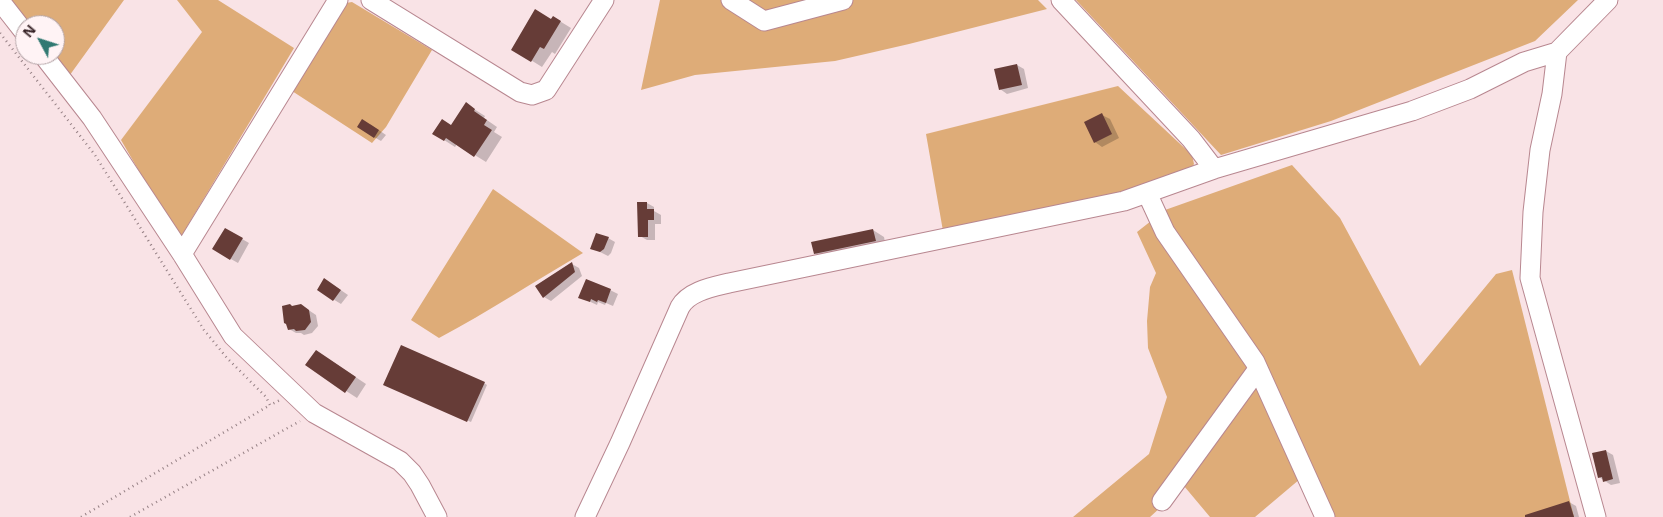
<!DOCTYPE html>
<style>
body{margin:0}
#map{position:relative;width:1663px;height:517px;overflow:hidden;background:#f9e3e6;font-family:"Noto Sans",sans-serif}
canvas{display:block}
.north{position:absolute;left:15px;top:15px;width:50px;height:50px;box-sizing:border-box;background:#fff3f5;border:1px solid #af9fa2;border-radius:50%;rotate:310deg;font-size:14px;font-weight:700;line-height:20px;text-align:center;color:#362226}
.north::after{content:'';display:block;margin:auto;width:18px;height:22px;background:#317972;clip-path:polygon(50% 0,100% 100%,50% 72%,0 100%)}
</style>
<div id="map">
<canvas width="1663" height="517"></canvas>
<div class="north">N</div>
</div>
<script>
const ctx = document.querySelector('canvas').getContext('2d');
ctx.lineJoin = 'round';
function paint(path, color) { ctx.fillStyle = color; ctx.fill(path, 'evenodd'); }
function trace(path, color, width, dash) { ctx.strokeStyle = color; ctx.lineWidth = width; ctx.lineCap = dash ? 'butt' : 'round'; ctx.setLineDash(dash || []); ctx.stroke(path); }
const green = new Path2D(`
 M8,0H124L67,79L49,55H55V25H26Z
 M177,0H218L294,48L179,240L121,140L202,32Z
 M660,0H1038L1047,9L909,44L835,61L695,75L641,90Z
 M1076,0H1578L1535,41L1331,121L1221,155Z
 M352,2L432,50L386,127L372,143L292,91L346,3Z
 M1118,86L1192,155L1194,164L1189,172L1123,193L943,231L926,134Z
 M1292,165L1340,218L1420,366L1496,274L1512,270L1574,517H1320L1300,479L1255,517H1210L1184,486L1150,517H1073L1149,454L1167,397L1148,348L1147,321L1150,287L1156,273L1137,232L1165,210Z
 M493,189L583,253C535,281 488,312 439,338L411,320Z`);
const shadow = new Path2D(`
 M553,17L571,28L555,54L552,52L542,67L513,49Z
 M1017,65L1024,69L1028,88L1007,94L1000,89Z
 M466,104L485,116L484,118L497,127L494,132L502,137L486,162L457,144L455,147L444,140Z
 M1102,115L1110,119L1119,138L1102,147L1095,142Z
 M370,124L386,135L381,141L374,137Z
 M647,203L654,207V211L661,215V224H655V240H647L640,236Z
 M225,229L249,243L238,263L213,249Z
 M873,230L884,237L886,247L826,259L815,253Z
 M608,238L615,242L611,253L608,256L592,248Z
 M572,264L579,268L582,276L551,301L544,297Z
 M332,284L348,295L341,304L318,290Z
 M610,290L618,294L613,306L606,303L605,305L598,302L597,305L580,297Z
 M301,305L316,315L318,326L312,333L304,335L301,333H296L289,329L284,307Z
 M327,358L366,384L357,398L306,365Z
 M484,383L487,385L471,422L388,386Z
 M1606,451L1613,455L1620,483L1611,485L1599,477Z
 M1569,502L1576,506L1579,517H1531Z`);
const building = new Path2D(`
 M535,9L551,19L553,16L561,21L544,49L540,47L531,62L511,50Z
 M1017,64L1022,85L999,90L994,69Z
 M466,102L475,109L474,111L487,120L484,125L492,130L474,157L446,138L444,141L432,134L442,119L451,125Z
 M1102,113L1112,134L1094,143L1084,122Z
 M362,119L379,130L374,138L357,127Z
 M637,202H647V209H654V220H648V237H638Z
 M225,228L243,238L230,260L212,249Z
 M873,229L876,241L814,254L811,242Z
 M596,233L609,237L604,249L600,252L590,249Z
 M572,262L575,272L543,298L535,286Z
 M324,278L341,290L333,301L317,290Z
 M586,279L611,289L606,303L598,300L597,302L591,299L590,302L578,298Z
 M290,304L292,306L301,304L309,310L311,322L305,330L296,331L294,329L288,330L286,324L284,323L282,306Z
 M401,345L485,382L467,422L383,385Z
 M316,350L356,377L345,393L305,365Z
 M1606,450L1613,479L1603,482L1602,477L1598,478L1592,453Z
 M1569,501L1574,517H1525V515Z`);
const path = new Path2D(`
 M0,33L95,155L204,330L227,358L266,397L270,405L280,400
 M81,517L270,405
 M130,517L300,421`);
const minor = new Path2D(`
 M371,0L520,92L532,95L546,90L604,0
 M731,0L764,21L843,0
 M1061,0L1191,139L1214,169
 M0,1L25,33
 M1557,52L1552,94L1540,150L1533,212L1530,278L1596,517
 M43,55L92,118L182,254L233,336L314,413L400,461L412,473L420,485L437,517
 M1147,193L1165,232L1255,362L1325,517
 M182,254L338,0
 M1162,501L1258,369
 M585,517L620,443L680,307C689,291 713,287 729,283L1124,201L1214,169L1412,111L1470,89L1524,62L1557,52L1608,0`);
paint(green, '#deac78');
paint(shadow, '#0003');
paint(building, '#663c37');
trace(minor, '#b88790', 21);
trace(path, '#968185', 2.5, [1, 4]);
trace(minor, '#fff', 19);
</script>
